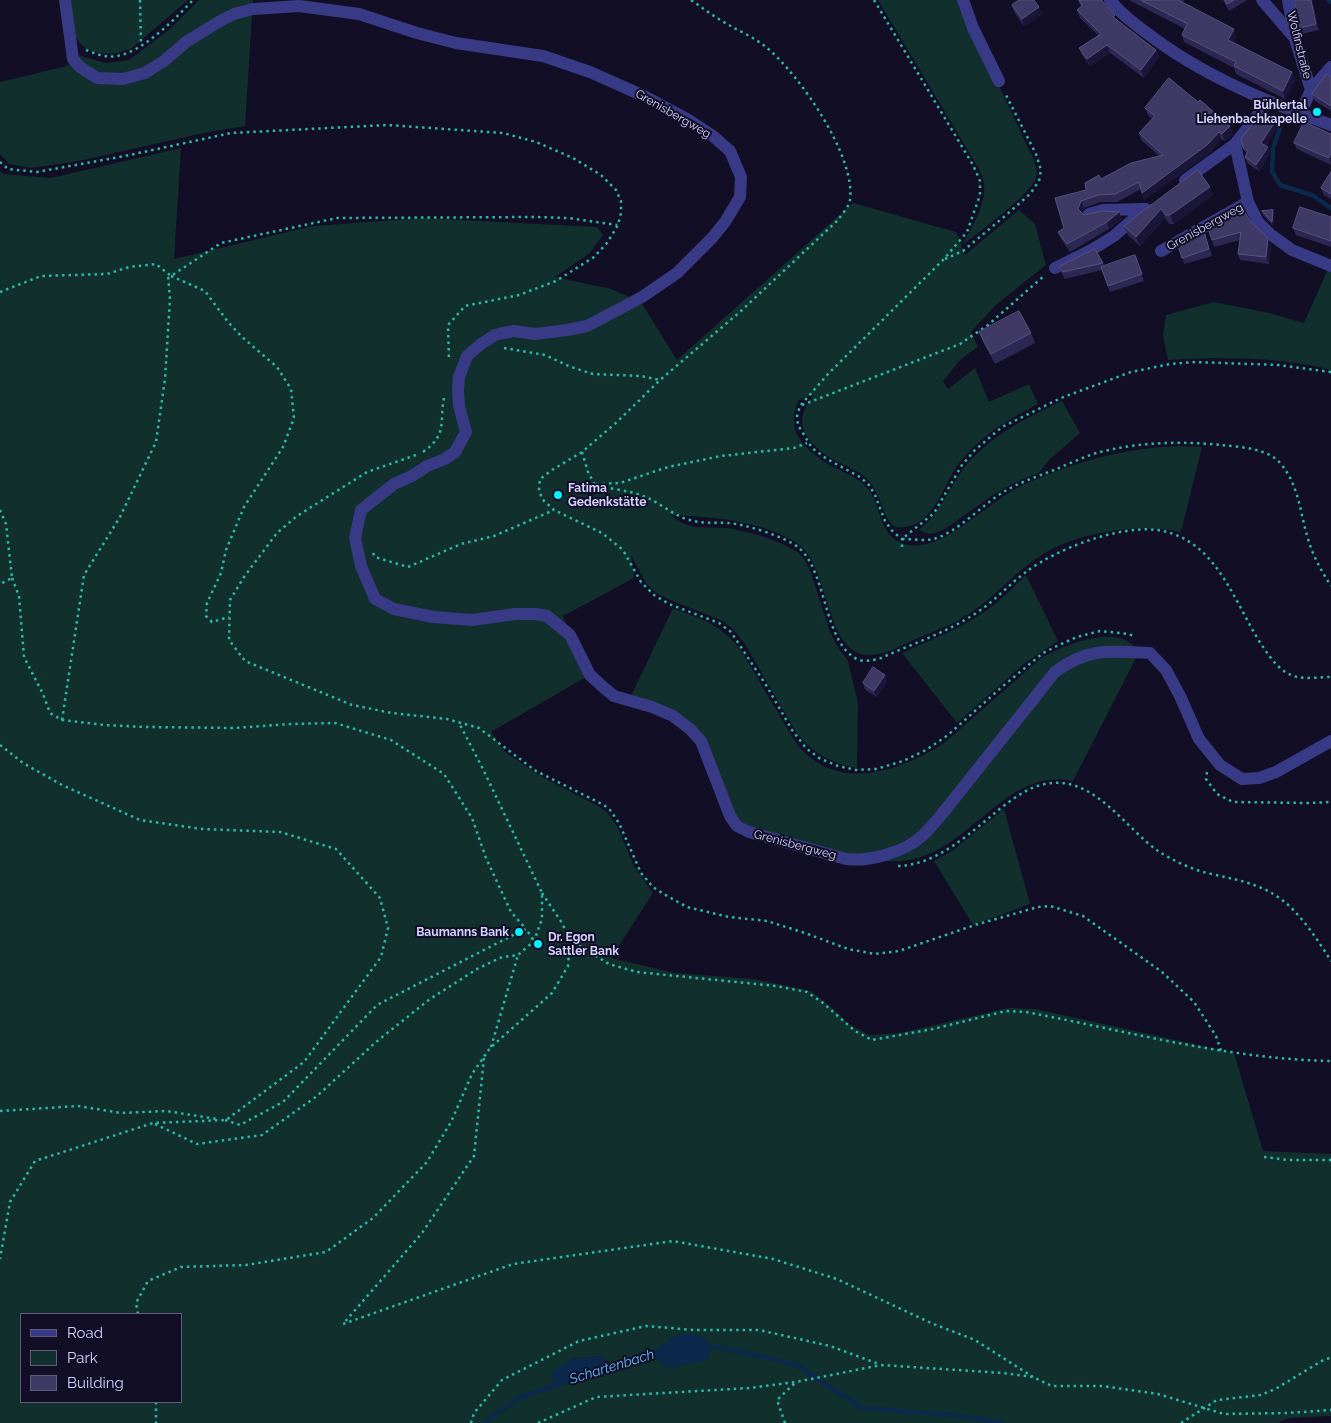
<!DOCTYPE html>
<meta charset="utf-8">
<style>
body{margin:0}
#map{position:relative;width:1331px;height:1423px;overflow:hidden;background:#110e25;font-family:Raleway,sans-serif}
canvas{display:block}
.legend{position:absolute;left:20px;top:1313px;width:162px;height:90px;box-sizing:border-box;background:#110e25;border:1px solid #5f5c7c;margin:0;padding:6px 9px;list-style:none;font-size:15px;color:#d4d2ff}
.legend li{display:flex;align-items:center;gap:10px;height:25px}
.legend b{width:25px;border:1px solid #5f5c7c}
</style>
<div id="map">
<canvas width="1331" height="1423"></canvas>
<ul class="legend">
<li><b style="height:6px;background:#383a85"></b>Road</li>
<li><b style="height:14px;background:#112f2c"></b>Park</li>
<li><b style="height:14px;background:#3f3965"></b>Building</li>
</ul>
</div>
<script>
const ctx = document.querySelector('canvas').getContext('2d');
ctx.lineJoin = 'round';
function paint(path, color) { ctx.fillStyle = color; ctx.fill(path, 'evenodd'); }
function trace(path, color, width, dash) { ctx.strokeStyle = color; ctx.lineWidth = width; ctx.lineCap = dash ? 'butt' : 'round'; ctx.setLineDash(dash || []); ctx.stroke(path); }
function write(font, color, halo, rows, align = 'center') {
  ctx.font = font + ' Raleway,sans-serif'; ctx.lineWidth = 4; ctx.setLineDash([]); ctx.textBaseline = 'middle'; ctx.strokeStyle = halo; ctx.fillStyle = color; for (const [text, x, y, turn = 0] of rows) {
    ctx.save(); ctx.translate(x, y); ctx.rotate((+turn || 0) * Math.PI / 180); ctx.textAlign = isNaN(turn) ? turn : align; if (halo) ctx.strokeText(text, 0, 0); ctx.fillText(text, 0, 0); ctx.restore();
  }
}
const green = new Path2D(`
 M67,0H188L132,48C115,56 89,58 77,39C73,33 70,9 67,0Z
 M199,0H253L245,126L208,132L79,161L31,168L9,164L0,154V82L67,66L78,55L106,63L129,60L170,29Z
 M878,0H959L1030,152C1034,160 1039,170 1036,178C1031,194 977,234 961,246L965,255L1019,210L1035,224L1046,265L997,304L971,332L978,347L961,359L943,381L948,389L975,368L989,402L1029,384L1038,404C1018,415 998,425 980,441C971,449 962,458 955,469C942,490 933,523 905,527C901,528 898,528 894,526C882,517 880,492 868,480C856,468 839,464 826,455C811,444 797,430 804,411C806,405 811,400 813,395L799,400C784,430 804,449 828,464C842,472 859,477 869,490C882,508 879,537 905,544C942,555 987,502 1019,487C1073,461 1143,442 1202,447L1181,532C1139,523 1075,532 1039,557C1014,573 995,597 969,614C953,624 935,631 918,638C902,645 886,655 869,655C825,656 830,566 798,544C762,520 711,517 670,515L682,523L694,527L729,528L762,536L785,545L799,553L805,560L811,573L830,632L837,646L848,661L858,703L857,768C831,763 814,754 797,734L746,646L734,630L723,621L670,600L656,593L646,583L631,555L634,578L563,616L586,677L491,732L505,752L542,777L598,806L607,812L617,826L634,866L653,893L611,958L675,973L754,979L811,991L838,1013L849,1024L869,1035L900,1033L1008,1008L1036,1009L1234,1053L1263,1151L1331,1154V1416L1289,1418L1278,1423H0V171L4,174L51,178L181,148L174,259L313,226L423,218L597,227L603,235L590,253L555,277L611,289L641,302L677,360L853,203L956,232L962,246C971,228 986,206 984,185C984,180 981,174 979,169ZM21,1314H181V1402H21ZM601,1356L610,1367L553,1385L572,1359Z
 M1328,269L1331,271V370C1280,357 1220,357 1168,360L1163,336L1166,315L1214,302L1269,313L1304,323Z
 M1062,401L1080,433L1049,460L1040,472L1012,484L996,493L945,529C935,534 929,536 919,530C940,513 948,490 964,468C989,436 1026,418 1062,401Z
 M1026,575L1058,641L1025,663L957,723L902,653C934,638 968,626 995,604C1006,595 1016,585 1026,575Z
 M673,608C705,621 720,623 742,652C754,672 765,691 777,711C785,724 792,739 802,750C843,792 900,770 943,744L1041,658C1062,646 1111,625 1133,645V647L1075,653L918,834L890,848L855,856L761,834L739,820L731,808L698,733L630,698Z
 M1095,656L1136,658L1073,781C1000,765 966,867 888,861L886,858L914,847L1066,669Z
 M1004,809L1030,904L973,925L934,861L952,851Z`);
const water = new Path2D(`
 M678,1334L701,1335L712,1346L707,1361L667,1368L650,1353Z
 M601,1356L611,1367L553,1385L552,1372L572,1359Z`);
const stream = new Path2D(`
 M1328,0L1331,2
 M1274,122L1280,128L1273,148L1272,171L1280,185L1312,195L1331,208
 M707,1347L712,1346L795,1364L862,1408L952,1415L1003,1423
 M484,1423L520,1397L655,1352`);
const path = new Path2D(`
 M140,0L141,45
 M691,0C704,9 716,18 729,25C741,32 755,38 766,47C799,74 856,156 850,200C849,207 842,214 838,220L741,311L660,380L617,422L582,452L552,470L540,479L539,489L542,499L554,510L602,533L623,550L641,582L654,595L669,604L719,623L731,632L766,685L792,730L806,748L819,758L838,766L856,770L876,769L903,761L926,750L948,735L1003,686L1043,653L1059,645L1077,637L1100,631L1129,634L1135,637
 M874,0L973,165L980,181V195L967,232L944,259L828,374L800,406L797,416L798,425L812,448L827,459L860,477L869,485L875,495L885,521L893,532L902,539V548
 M86,50C96,54 106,58 117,56C144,51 175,19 193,0
 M0,162L8,169L37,172L125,156L231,133L387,125L503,133L536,142L573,158L601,175L616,190L621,201V213L618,225L607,243L594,257L556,281L519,295L465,306L448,325L449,360
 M945,259L963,251L1005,216L1030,194L1039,181L1041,170L1036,154L1005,93
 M171,276L205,291L228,322L242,337L277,367L291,389L294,418L283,447L244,507L226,550L221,573L207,603L206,616L212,622L229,617
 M0,292L41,276L107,274L129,267L156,264L171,276L221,243L337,218L535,217L568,218L617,225
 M504,348L545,355L571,367L593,374L641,376L660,380
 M1331,372L1278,365L1195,362L1170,364L1131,372L1061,398L1002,427L975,450L962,465L934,513L902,539C912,539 923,541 933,539C956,534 984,503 1005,491C1021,482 1038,476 1054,470C1069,464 1085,456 1100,452C1140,442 1181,441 1221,445C1240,447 1268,448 1281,464C1300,487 1300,515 1309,542C1314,558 1322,572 1331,586
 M802,405L960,344L988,325L1045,275
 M423,452C448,434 439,423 444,398
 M582,452L588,472L595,485C610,489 628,490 643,496C658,501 675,517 690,520C703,524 715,522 728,523C745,524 786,537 799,548C828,573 823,645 859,660C866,662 874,660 881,658C912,644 945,633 973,615C993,603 1008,585 1026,572C1056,549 1119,525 1157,530C1221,539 1235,610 1268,654C1275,664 1284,674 1297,677C1307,679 1321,677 1331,677
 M416,455L367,472L297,516L277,533L244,577L230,600L229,640L245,661L352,705L392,713L447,719L479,728L536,771L604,805L610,810L619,823L641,873L653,887L662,893L687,907L729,917L767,921L805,933L848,949L875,954L899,951L975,925L1038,907L1050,906L1083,916L1162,972L1194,1002L1216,1036L1221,1051
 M596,484L620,483L668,467L721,456L794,448L807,443
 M0,510L6,524L12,578L0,584
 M373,553L375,557L408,567L461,544L494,536L554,510
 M12,578L19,596L24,657L43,694L50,713L62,720L104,725L146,727L234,728L291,724L335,723L391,740L444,774L472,818L486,858L511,912L526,929
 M62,720L84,575L120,517L156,442L165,379L170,299L168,275
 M0,745L23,763L62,785L140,820L202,829L280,832L336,849L380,898L388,928L381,957L304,1062L226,1120L153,1123L35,1161L10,1202L0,1259
 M1207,772L1206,779L1217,794L1233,802L1308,803L1331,802
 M898,866C936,865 968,835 996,812C1011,800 1026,788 1045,784C1093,774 1124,827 1158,851C1172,860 1191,869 1207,873C1232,879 1256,882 1278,897C1300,912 1317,939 1331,961
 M542,893L562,923L570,940L609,964L637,972L776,986L807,992L823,1003L855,1031L872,1040L933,1029L1006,1011L1026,1012C1127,1031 1227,1059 1331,1061
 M491,1047L518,955
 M484,1058L474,1156L422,1233L343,1324L513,1264L673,1241L773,1259L837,1279L931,1323L975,1340L1033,1377
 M0,1111L78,1106L121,1113L166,1111L217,1119
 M225,1120L240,1125L283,1102L377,1005L519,932L526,929L534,941
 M155,1124L197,1144L262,1135L317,1096L376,1042L430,999L477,969L502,957L518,955L534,941L542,919V893L482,767L459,723
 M1264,1157L1288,1160H1331
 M138,1314L136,1303L148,1281L181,1267L246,1265L326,1252L373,1218L427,1162L451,1122L472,1074L490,1048L552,993L568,966L570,940
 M156,1402V1423
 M471,1423L474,1413L502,1380L579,1341L646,1326L694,1330H759L830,1346L879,1364
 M538,1423L596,1397L749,1388L796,1382L881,1365L1003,1373L1033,1377L1052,1386H1102L1158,1394L1224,1414L1288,1413L1331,1410
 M785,1423L777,1400L795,1383
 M1181,1423L1217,1400L1261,1395L1277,1388L1325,1359L1331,1358`);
const minor = new Path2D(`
 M65,0L73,59L80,67L97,78L123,79L145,73L164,61L186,42L220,21L234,14L253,9L299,6L359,14L417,33L456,43L543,56L590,72L644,96L687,119L713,136L730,151L741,177L740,197L725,222L712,238L677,273L642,297L587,326L567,330L535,334L514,331L503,333L495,335L481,344L467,356L459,377L458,390L459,406L466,432L455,452L445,459L427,466L412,476L394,484L361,510L355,538L361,566L375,599L394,609L433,617L472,620L515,614H536L547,616L570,635L590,675L603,687L614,696L652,707L673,716L690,729L701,741L730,816L737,826L749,832L846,859C869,862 905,852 922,836C928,831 933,824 938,819L1055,672C1088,647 1111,651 1150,653L1166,670L1180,696L1199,739L1220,765L1242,779L1259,778L1276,772L1331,741
 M963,0L973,28L999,81
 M1110,0C1120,13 1133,23 1147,33C1201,75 1267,102 1331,125
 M1262,0L1294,37
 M1288,0L1295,39L1311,90
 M1300,114L1311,90L1331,67
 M1235,144L1248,202L1258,222L1270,234L1292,250L1331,266
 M1185,180L1235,144L1269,101
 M1089,214L1103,210L1146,209
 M1161,251L1248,202
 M1055,268L1093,249L1114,236L1137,216`);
const wall = new Path2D(`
 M1078,0H1103L1104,4L1117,20L1156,50L1159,57L1144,78L1110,53L1090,66L1082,55L1079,48L1098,35L1080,18L1077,10L1081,6Z
 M1129,0H1184L1183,3L1236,37L1233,43L1292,72L1295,80L1285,99L1236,74L1234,68L1184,42L1182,35L1185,29Z
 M1223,0H1247L1229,11Z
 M1295,0H1312L1319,30L1302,34L1300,28Z
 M1012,5L1039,7L1042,14L1024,26L1014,12Z
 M1331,77V111L1315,101L1312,94Z
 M1198,102L1230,126L1233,134L1225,141L1221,139L1210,153L1144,200L1141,189L1117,202H1101L1084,208L1082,213L1084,215L1119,212L1122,219L1109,229L1070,252L1061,239L1058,232L1064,228L1086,190L1101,179L1159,156L1141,140L1139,133L1152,119L1148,115L1145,108Z
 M1275,122L1277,128L1266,146L1270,154L1259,171L1248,164L1245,157L1247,155L1243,148Z
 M1331,134V165L1297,149L1294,143Z
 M1331,172V199L1324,195L1321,188Z
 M1213,195L1174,224H1169L1165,218L1140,246L1128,235L1124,226L1143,211Z
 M1273,210L1275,214L1273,226L1263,215L1262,211Z
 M1331,217V247L1296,235L1293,228Z
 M1250,221L1271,245L1269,264L1240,260L1238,254L1240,240L1214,247L1212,240Z
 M1206,238L1212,256L1184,264L1182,258Z
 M1135,255L1144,281L1110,292L1102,270L1065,279L1062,274L1059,267L1103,263L1104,266Z
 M979,332L1031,333L1035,343L995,364L983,342Z
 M885,675L887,682L877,697L865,690L863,683Z`);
const shadedWall = new Path2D(`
 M1311,0H1312L1319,30L1316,24Z
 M1039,7L1042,14L1024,26L1022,19Z
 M1234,29L1236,37L1231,48L1228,40Z
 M1107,45L1110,53L1090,66L1087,59Z
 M1156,50L1159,57L1144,78L1141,70Z
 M1292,72L1295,80L1285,99L1283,91Z
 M1275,122L1277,128L1264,150L1261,143Z
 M1230,126L1233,134L1225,141L1222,134Z
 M1219,132L1221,139L1210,153L1144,200L1142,193Z
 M1268,147L1270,154L1259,171L1256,165Z
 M1331,153V164L1329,158Z
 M1210,187L1213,195L1174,224L1170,215Z
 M1081,201L1084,208L1081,216L1078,209Z
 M1161,209L1165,218L1140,246L1136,237Z
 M1273,210L1275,214L1273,226L1272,222Z
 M1119,212L1122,219L1109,229L1107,222Z
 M1268,238L1271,245L1269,264L1266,257Z
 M885,675L887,682L877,697L874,691Z`);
const building = new Path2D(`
 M1019,0H1034L1039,7L1022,19L1012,5Z
 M1079,0H1101L1115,15L1113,17L1156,50L1141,70L1107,45L1087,59L1079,48L1101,34L1077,10L1082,6Z
 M1141,0H1178L1234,29L1228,40L1292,72L1283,91L1234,66L1236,62L1182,35L1187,24Z
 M1225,0H1234L1227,4Z
 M1295,0H1311L1316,24L1300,28Z
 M1327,74L1331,77V106L1312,94Z
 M1169,78L1198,102L1200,100L1230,126L1222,134L1219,132L1207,145L1142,193L1139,182L1115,194L1098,195L1081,201L1078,209L1084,215L1102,211L1119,212L1107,222L1067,244L1058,232L1064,228L1055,198L1086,190L1085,183L1099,175L1101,179L1131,163L1163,155L1139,133L1155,116L1145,108Z
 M1262,113L1275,122L1261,143L1268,147L1256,165L1245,157L1248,151L1243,148L1241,139Z
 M1304,122L1331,134V153L1329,158L1294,143Z
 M1198,170L1210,187L1170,215H1166L1161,209L1136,237L1124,226L1143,211Z
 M1331,172V194L1321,188Z
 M1242,207L1250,221L1268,238L1266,257L1238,254L1241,232L1212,240L1207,226Z
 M1300,207L1331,217V241L1293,228Z
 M1273,210L1272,222L1262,211Z
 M1204,231L1209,249L1182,258L1177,243L1192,235Z
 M1095,249L1103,263L1063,272L1059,267Z
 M1135,255L1142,274L1108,286L1101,267Z
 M1019,311L1031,333L991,354L979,332Z
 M873,667L885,675L874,691L863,683Z`);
const markers = [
 [1317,112,5,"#00f3fd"],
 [558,495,5,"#00f3fd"],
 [519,932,5,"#00f3fd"],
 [538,944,5,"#00f3fd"]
];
const streetNames = [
 ["Wolfinstraße",1299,45,76],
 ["Grenisbergweg",673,114,30],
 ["Grenisbergweg",1205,227,-29],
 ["Grenisbergweg",795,845,15]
];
const poiNames = [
 ["Bühlertal",1307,105],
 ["Liehenbachkapelle",1307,119],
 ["Fatima",568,488,"left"],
 ["Gedenkstätte",568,502,"left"],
 ["Baumanns Bank",509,932],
 ["Dr. Egon",548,937,"left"],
 ["Sattler Bank",548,951,"left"]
];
const waterNames = [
 ["Schartenbach",612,1367,-17]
];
paint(green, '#112f2c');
paint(water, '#0c284b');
trace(stream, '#0c284b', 4.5);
trace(path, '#2cb9a8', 2.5, [2.5, 4]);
trace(minor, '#383a85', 12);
paint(wall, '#2d2753');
paint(shadedWall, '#1a1539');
paint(building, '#3f3965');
trace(building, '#56517e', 1);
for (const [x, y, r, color] of markers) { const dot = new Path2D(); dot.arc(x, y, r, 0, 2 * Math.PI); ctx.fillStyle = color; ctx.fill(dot); trace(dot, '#110e25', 2); }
write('12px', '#d4d2ff', '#110e25', streetNames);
write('bold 12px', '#d4d2ff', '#110e25', poiNames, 'right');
write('italic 14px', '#60bfff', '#110e25', waterNames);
</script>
